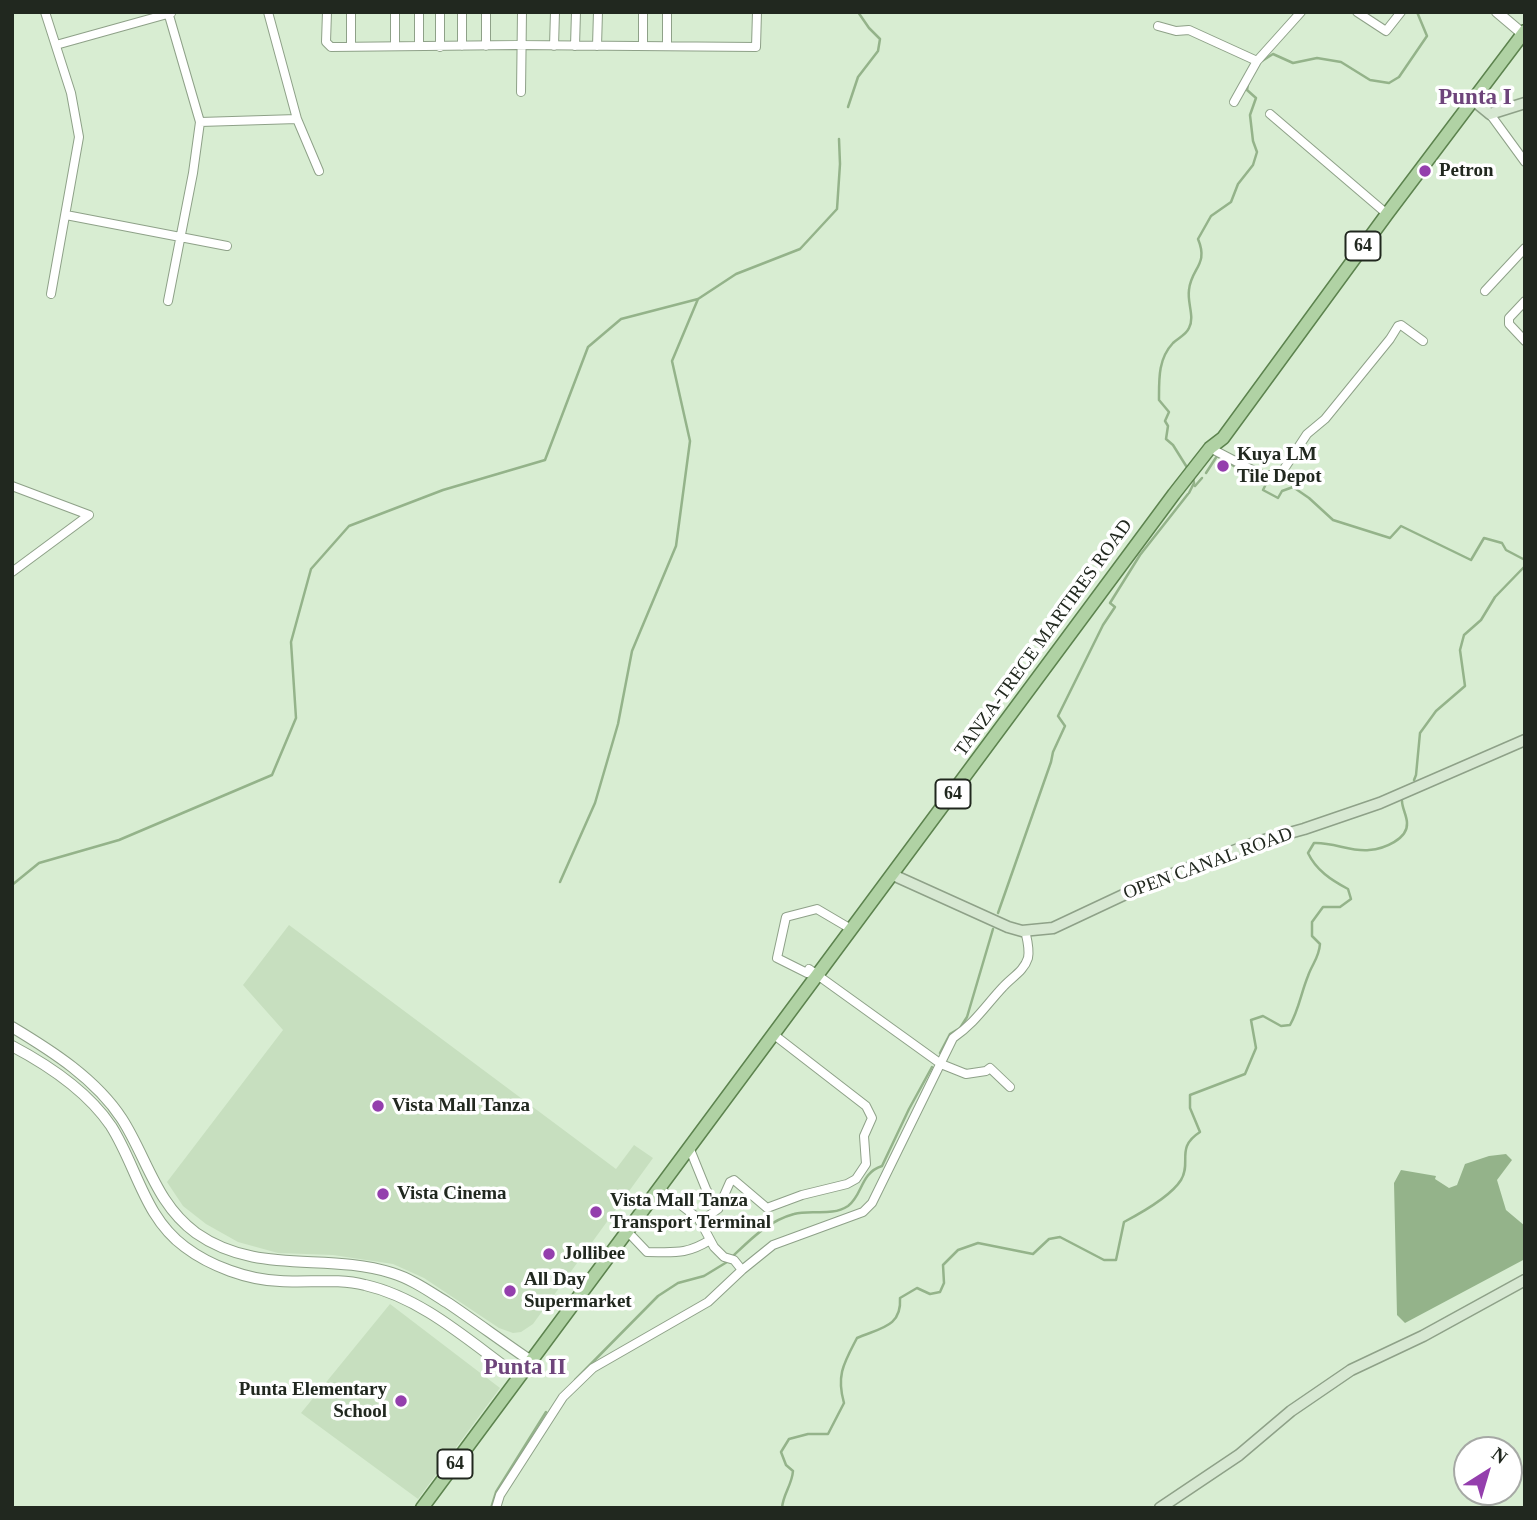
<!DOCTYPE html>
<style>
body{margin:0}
#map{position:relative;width:1537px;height:1520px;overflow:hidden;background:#d8edd2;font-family:Georgia,serif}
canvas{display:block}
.frame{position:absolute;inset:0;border:14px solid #21281f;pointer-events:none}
.north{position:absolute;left:1453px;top:1436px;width:70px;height:70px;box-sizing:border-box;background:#fff;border:2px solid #a6a9a5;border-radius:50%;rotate:37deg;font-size:19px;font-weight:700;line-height:28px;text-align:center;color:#21281f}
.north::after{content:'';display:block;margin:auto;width:24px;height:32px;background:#943fad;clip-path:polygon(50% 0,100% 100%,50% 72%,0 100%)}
</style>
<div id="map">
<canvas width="1537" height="1520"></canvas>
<div class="frame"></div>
<div class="north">N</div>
</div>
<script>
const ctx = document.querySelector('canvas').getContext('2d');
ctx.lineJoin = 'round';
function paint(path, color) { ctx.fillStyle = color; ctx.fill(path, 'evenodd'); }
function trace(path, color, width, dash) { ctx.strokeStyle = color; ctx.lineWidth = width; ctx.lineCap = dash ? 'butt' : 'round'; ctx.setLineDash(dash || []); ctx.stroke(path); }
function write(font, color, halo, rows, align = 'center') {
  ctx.font = font + ' Georgia,serif'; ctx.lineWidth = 7; ctx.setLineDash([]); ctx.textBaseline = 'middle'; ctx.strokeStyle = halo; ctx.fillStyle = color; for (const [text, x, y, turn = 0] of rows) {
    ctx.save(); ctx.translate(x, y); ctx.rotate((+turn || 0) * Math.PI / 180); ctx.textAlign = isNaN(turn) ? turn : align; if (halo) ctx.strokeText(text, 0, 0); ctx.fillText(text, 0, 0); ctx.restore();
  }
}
const built = new Path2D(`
 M289,925L616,1169L634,1145L653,1158L533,1324L521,1332L513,1333L499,1328L424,1278L393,1264L333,1255L278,1253L238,1242L206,1224L183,1206L167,1182L283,1030L243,985Z
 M390,1304L500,1388L418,1499L301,1413Z`);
const water = new Path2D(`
 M1506,1154L1512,1160L1497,1180L1506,1210L1525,1226V1259L1405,1323L1397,1315L1394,1183L1401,1170L1436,1176L1435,1179L1449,1188L1457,1185L1465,1164L1489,1156Z`);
const stream = new Path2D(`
 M1262,61L1273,54L1293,63L1317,58L1341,62L1370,80L1389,83L1399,77L1427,36L1417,12
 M848,107L858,77L878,51L880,39L869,28L858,12
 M1188,469L1173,445L1166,439L1168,426L1165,421L1169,412L1159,400C1159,379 1158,359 1173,343C1178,338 1186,335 1189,328C1195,317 1187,303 1189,290C1191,268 1209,265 1198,239L1211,216L1231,202L1238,184L1253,165L1257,152L1253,141L1250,115L1256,98L1247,90L1248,84
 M1206,473L1217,456L1247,474L1255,475
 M1261,478L1267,482L1263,490L1278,498L1282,491L1293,487L1309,498L1333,520L1390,538L1401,526L1471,560L1484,538L1502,543L1506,550L1525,560
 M1195,486L1202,478
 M1189,493L1194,483L1193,477
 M1414,780L1416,775L1420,733L1436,711L1465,686L1460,650L1464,635L1481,620L1495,597L1525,566
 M560,882L595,803L618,724L632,651L676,546L690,441L672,361L698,299
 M12,885L39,863L119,840L272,775L296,718L291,642L311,569L349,526L443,490L545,460L588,347L621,319L698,299L736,274L800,249L837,209L840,164L839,139
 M998,913L1051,762L1053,752L1065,726L1058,716L1103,625L1115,607L1110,603L1140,555L1188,494
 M940,1053L950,1034L960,1028L967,1017L993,929
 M732,1257C751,1239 768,1221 794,1214C811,1209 831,1217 848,1206C863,1195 860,1173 882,1166L909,1109L932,1067
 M575,1380L658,1296L678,1283L704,1276L727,1262
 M491,1508L496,1492L546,1412
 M782,1508C783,1494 792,1485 793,1471L786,1465L781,1452L789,1439L808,1434H828L844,1403C836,1375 844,1363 857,1338C880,1328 902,1327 900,1298L917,1288L930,1294L940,1292L944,1283L943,1265L958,1250L978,1243L1033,1254L1049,1239L1060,1237L1104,1260H1116L1124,1222C1141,1213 1171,1196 1181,1180C1192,1162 1175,1148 1200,1132L1190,1108V1095L1245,1074L1256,1048L1251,1020L1263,1016L1281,1026L1290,1025C1299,1009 1301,993 1308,976C1312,964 1319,958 1320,944L1312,936V922L1323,907H1340L1351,899L1348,889C1331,880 1316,870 1308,853L1314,843C1333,842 1351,852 1369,850C1384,849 1408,839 1407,823C1407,816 1402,808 1402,801`);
const minor = new Path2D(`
 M45,12L71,93L79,137L51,294
 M168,12L200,122L297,119
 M268,12L297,119L319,171
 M327,12L326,42L331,47L517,45L756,47L757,12
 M351,12V46
 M419,12V46
 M440,12V47
 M643,12V46
 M1357,12L1386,31L1401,12
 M1158,26L1176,31L1189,30L1257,61
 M56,45L171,13
 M395,46V12
 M462,46V12
 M486,46V12
 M554,46L555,12
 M575,46L576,12
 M597,46L598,12
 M667,46V12
 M521,92L522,12
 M1234,102L1257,61L1301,12
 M1270,114L1387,214
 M1490,114L1525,162
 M66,215L227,246
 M1485,291L1525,248
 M168,301L193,173L200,122
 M1525,301L1509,318V324L1525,341
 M1210,448L1262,475H1278L1284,469L1307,434L1325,419L1390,339L1398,326L1401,325L1423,341
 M12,486L89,515L12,572
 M851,929L817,909L786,917L777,958L807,973L809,969L941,1064L966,1074L986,1071L990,1068L1010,1087
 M689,1147L706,1189L718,1209L700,1222
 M659,1188L699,1219L714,1247L724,1257L734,1260L742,1270L773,1245L863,1212L872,1203L953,1038C975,1023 986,1005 1003,987C1012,977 1024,971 1028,958C1030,949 1027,939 1025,930
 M718,1209L730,1182L734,1180L767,1208L802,1195L847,1184L856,1179L866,1164L864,1136L872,1118L866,1106L773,1034
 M627,1231L647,1252C674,1252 686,1255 710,1240
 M496,1508L500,1495L563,1397L593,1368L708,1302L742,1270`);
const tertiary = new Path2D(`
 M1497,12L1523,34
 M12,1027C52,1051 96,1079 122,1119C147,1158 156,1204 196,1233C257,1276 326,1252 392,1273C412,1279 430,1292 448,1303C476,1322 503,1342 531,1361
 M12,1046C48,1065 88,1092 111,1126C137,1167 144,1217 185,1247C210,1266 248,1280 280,1281C308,1283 337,1278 365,1285C423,1298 471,1343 519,1377`);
const secondary = new Path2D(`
 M1473,100L1490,114L1525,103
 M893,875L1008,927L1022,931L1053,928L1151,882L1257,842L1304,829L1380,803L1525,740
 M1160,1508L1239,1455L1291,1411L1351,1370L1423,1336L1525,1280`);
const primary = new Path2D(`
 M422,1508L1174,494L1210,448L1223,438L1387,214L1525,31`);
const markers = [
 [1425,171,7,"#943fad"],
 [1223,466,7,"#943fad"],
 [378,1106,7,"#943fad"],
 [383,1194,7,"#943fad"],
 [596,1212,7,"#943fad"],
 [549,1254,7,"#943fad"],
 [510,1291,7,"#943fad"],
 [401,1401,7,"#943fad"]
];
const shields = [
 [1363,246,35],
 [953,794,35],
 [455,1464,35]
];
const shieldNames = [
 ["64",1363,246],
 ["64",953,794],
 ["64",455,1464]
];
const poiNames = [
 ["Petron",1439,171],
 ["Kuya LM",1237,455],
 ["Tile Depot",1237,477],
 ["Vista Mall Tanza",392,1106],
 ["Vista Cinema",397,1194],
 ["Vista Mall Tanza",610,1201],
 ["Transport Terminal",610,1223],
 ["Jollibee",563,1254],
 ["All Day",524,1280],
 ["Supermarket",524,1302],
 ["Punta Elementary",387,1390,"right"],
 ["School",387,1412,"right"]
];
const streetNames = [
 ["TANZA-TRECE MARTIRES ROAD",1044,638,-54],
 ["OPEN CANAL ROAD",1208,864,-20]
];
const quarterNames = [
 ["Punta I",1475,98],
 ["Punta II",525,1368]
];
paint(built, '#c7dfbf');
paint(water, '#94b38a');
trace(stream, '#94b38a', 2.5);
trace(minor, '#8ea188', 10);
trace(tertiary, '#8ea188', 12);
trace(secondary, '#8ea188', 13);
trace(primary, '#5c834e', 15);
trace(minor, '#fff', 8);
trace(tertiary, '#fff', 10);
trace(secondary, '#d7e8d2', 10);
trace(primary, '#b0d2a4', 12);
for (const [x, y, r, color] of markers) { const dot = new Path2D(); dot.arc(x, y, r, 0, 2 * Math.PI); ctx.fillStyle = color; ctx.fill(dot); trace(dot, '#fff', 2.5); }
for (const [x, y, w] of shields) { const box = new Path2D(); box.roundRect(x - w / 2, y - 14.5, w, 29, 5); ctx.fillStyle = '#fff'; ctx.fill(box); trace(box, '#21281f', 2); }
write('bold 18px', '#21281f', null, shieldNames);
write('bold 19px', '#21281f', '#fff', poiNames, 'left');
write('19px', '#21281f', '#fff', streetNames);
write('bold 23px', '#6e447b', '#fff', quarterNames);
</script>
